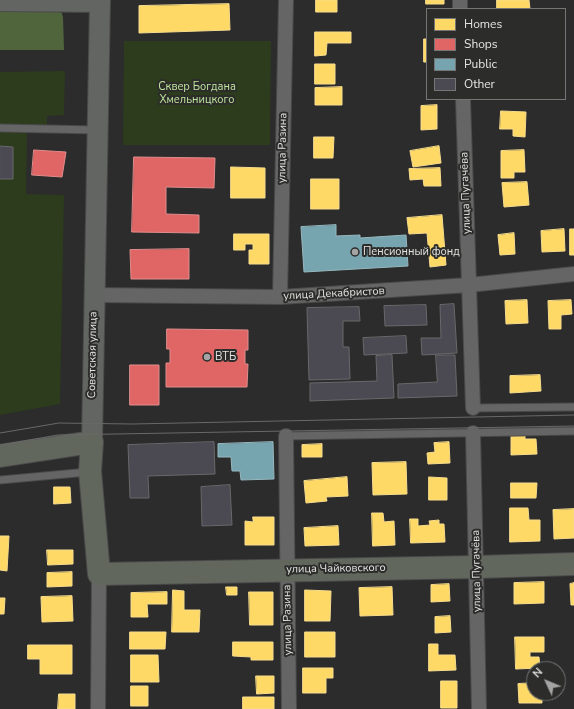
<!DOCTYPE html>
<meta charset="utf-8">
<style>
body{margin:0}
#map{position:relative;width:574px;height:709px;overflow:hidden;background:#2c2c2c;font-family:"Nunito Sans",sans-serif}
canvas{display:block}
.legend{position:absolute;left:426px;top:8px;width:140px;height:92px;box-sizing:border-box;background:#2c2d2b;border:1px solid #757675;margin:0;padding:5px 7px;list-style:none;font-size:12px;color:#e3e4e3}
.legend li{display:flex;align-items:center;gap:8px;height:20px}
.legend b{width:20px;border:1px solid #757675}
.north{position:absolute;left:526px;top:661px;width:40px;height:40px;box-sizing:border-box;background:#2c2d2b;border:1px solid #757675;border-radius:50%;rotate:314deg;font-size:11px;font-weight:700;line-height:16px;text-align:center;color:#e3e4e3}
.north::after{content:'';display:block;margin:auto;width:14px;height:18px;background:#a3a4a3;clip-path:polygon(50% 0,100% 100%,50% 72%,0 100%)}
</style>
<div id="map">
<canvas width="574" height="709"></canvas>
<ul class="legend">
<li><b style="height:11px;background:#ffd966"></b>Homes</li>
<li><b style="height:11px;background:#e06666"></b>Shops</li>
<li><b style="height:11px;background:#76a5af"></b>Public</li>
<li><b style="height:11px;background:#4b4a53"></b>Other</li>
</ul>
<div class="north">N</div>
</div>
<script>
const ctx = document.querySelector('canvas').getContext('2d');
ctx.lineJoin = 'round';
function paint(path, color) { ctx.fillStyle = color; ctx.fill(path, 'evenodd'); }
function trace(path, color, width, dash) { ctx.strokeStyle = color; ctx.lineWidth = width; ctx.lineCap = dash ? 'butt' : 'round'; ctx.setLineDash(dash || []); ctx.stroke(path); }
function write(font, color, halo, rows, align = 'center') {
  ctx.font = font + ' "Nunito Sans",sans-serif'; ctx.lineWidth = 4; ctx.setLineDash([]); ctx.textBaseline = 'middle'; ctx.strokeStyle = halo; ctx.fillStyle = color; for (const [text, x, y, turn = 0] of rows) {
    ctx.save(); ctx.translate(x, y); ctx.rotate((+turn || 0) * Math.PI / 180); ctx.textAlign = isNaN(turn) ? turn : align; if (halo) ctx.strokeText(text, 0, 0); ctx.fillText(text, 0, 0); ctx.restore();
  }
}
const green = new Path2D(`
 M124,41H271L270,145H123Z
 M65,71L64,115L47,116V127L27,129L26,194L64,195L60,404L0,415V72Z`);
const forest = new Path2D(`
 M0,11H57L62,13L63,18L64,50H0Z`);
const homes = new Path2D(`
 M316,0H337V12H316Z
 M426,0H444V4H426Z
 M497,0H529L530,9H497Z
 M229,4L230,30L139,33V6Z
 M315,32H351V43H327L326,55L315,56Z
 M424,39H427V62H424Z
 M315,64H335V84H315Z
 M342,87V105H315V88Z
 M437,105V129L421,130V106Z
 M501,111L526,112L525,137L513,136V129H500Z
 M314,137H334L333,158H314Z
 M439,146L441,163L413,167L410,151Z
 M524,150L525,172H514V178H501V151Z
 M231,167L265,168V198H231Z
 M440,168L441,186H424L423,179L410,180L409,169Z
 M311,179H339V209H311Z
 M527,182L529,205L504,207L502,183Z
 M442,215L446,265L430,267L427,233L409,234L407,218Z
 M564,229L565,251L542,252L541,231Z
 M570,229H574V255H570Z
 M514,233L515,254L500,255L498,235Z
 M234,234H269V264H249V250H253V244H245V250H234Z
 M527,300L528,323L506,324L505,301Z
 M571,300L572,314L561,315V329H549L548,301Z
 M540,375L541,391L510,393V376Z
 M525,435V439H536L537,454L511,455V436Z
 M449,442L450,463L428,464L427,453L435,452L434,443Z
 M322,444V457H302V445Z
 M406,462L407,494L373,495L372,463Z
 M347,477L348,496L326,497L327,501L306,503L304,481Z
 M429,477L447,478V500H429Z
 M511,483H537L536,498H511Z
 M54,487H70L71,503L54,504Z
 M510,508H528L529,520H540V541L510,542Z
 M574,509V538L554,539L553,510Z
 M372,513H383L384,522L394,521L395,545L373,546Z
 M253,517H274V545H245V521L253,522Z
 M410,519H418V526L430,525L429,521L439,520V524H444L445,542L411,543Z
 M338,526L339,545L305,546L304,528Z
 M0,536H9L7,571L0,570Z
 M47,550H73V564L48,565Z
 M72,572V586L47,587V573Z
 M544,582V603L514,604V583Z
 M574,583V605H571L570,584Z
 M449,584L450,601L431,602V585Z
 M226,587H237V595H227Z
 M392,587L393,615L360,616L359,588Z
 M173,590L184,591V610H200L199,632H172Z
 M305,590L331,591L330,621H305Z
 M167,592V604H147L148,617H131V593Z
 M249,592H273V625H250Z
 M72,596L73,621L42,622L41,597Z
 M0,598H5L4,614H0Z
 M450,616L451,632L435,633V617Z
 M130,632H166L165,649H130Z
 M305,632H335V657H305Z
 M515,637H544V652H530V657H539L540,668L516,669Z
 M233,642H273V660H251V657L233,656Z
 M429,644H438V655H455L456,670L429,671Z
 M28,645H72V674H40V659H28Z
 M131,655H158L159,682H131Z
 M303,668H333V678H326V693H303Z
 M256,676H274V693L257,694Z
 M441,681H457V708H441Z
 M534,683V693H542V703H519L518,684Z
 M131,686H148V706H131Z
 M59,694H75V709H58Z
 M243,697H274V709H243Z`);
const shops = new Path2D(`
 M34,150L66,152L62,177L32,175Z
 M134,157L215,158L214,188L166,187V214L199,215V233L132,232Z
 M189,249V279H131L130,250Z
 M167,329L248,330V350H245V364H248L247,387H166V363H170V349H167Z
 M130,365H159V405H130Z`);
const public = new Path2D(`
 M336,225V236L360,235V238L406,235L408,266L304,272L301,227Z
 M273,442L274,479L241,480L240,471H232L231,457H218V444Z`);
const building = new Path2D(`
 M0,146L13,147V179H0Z
 M454,304L457,353L422,355L421,338H441L440,305Z
 M426,305L427,325L385,326L384,306Z
 M359,307L360,321H343V347H349L350,379L309,380L307,308Z
 M406,336L407,353L364,355L363,338Z
 M392,355L394,398L310,401V383L377,381L376,356Z
 M436,355H455L457,396L398,398V384L437,382Z
 M214,442L215,474L148,476L149,498H130L128,445Z
 M230,485L232,525L202,526L201,487Z`);
const lane = new Path2D(`
 M0,128L97,130
 M473,408L574,407
 M286,436L574,431
 M0,480L88,472`);
const street = new Path2D(`
 M460,0V9
 M463,99L473,408
 M94,295L280,297L469,285L574,274
 M280,297L286,0
 M473,433L479,709
 M286,436L289,709
 M98,709L99,574`);
const secondary = new Path2D(`
 M0,1L100,2
 M92,442L100,0`);
const primary = new Path2D(`
 M0,456L92,442L90,471L99,574L477,567L574,564`);
const tram = new Path2D(`
 M0,433L59,423L132,424L574,415
 M0,445L58,435L574,426`);
const markers = [
 [355,252,4,"#a3a4a3"],
 [207,357,4,"#a3a4a3"]
];
const parkNames = [
 ["Сквер Богдана",197,87],
 ["Хмельницкого",197,100]
];
const streetNames = [
 ["улица Разина",283,148,-89],
 ["улица Пугачёва",466,193,-92],
 ["улица Декабристов",334,294,-3],
 ["Советская улица",93,355,-89],
 ["улица Чайковского",336,569,-1],
 ["улица Пугачёва",477,571,-91],
 ["улица Разина",288,620,-91]
];
const poiNames = [
 ["Пенсионный фонд",363,252],
 ["ВТБ",215,357]
];
paint(green, '#2c3c1d');
paint(forest, '#51653d');
paint(homes, '#ffd966');
trace(homes, '#f7dc8c', 1);
paint(shops, '#e06666');
trace(shops, '#e18c8c', 1);
paint(public, '#76a5af');
trace(public, '#97b8bf', 1);
paint(building, '#4b4a53');
trace(building, '#69686a', 1);
trace(lane, '#4a4a4a', 9);
trace(street, '#4a4a4a', 16);
trace(secondary, '#4a4a4a', 22);
trace(primary, '#4a4a4a', 24);
trace(lane, '#646564', 7);
trace(street, '#646564', 14);
trace(secondary, '#636562', 20);
trace(primary, '#62675e', 22);
trace(tram, '#696969', 1);
for (const [x, y, r, color] of markers) { const dot = new Path2D(); dot.arc(x, y, r, 0, 2 * Math.PI); ctx.fillStyle = color; ctx.fill(dot); trace(dot, '#2c2d2b', 1.5); }
write('11px', '#bfe59c', '#2c2d2b', parkNames);
write('11px', '#e3e4e3', '#2c2d2b', streetNames);
write('11px', '#e3e4e3', '#2c2d2b', poiNames, 'left');
</script>
